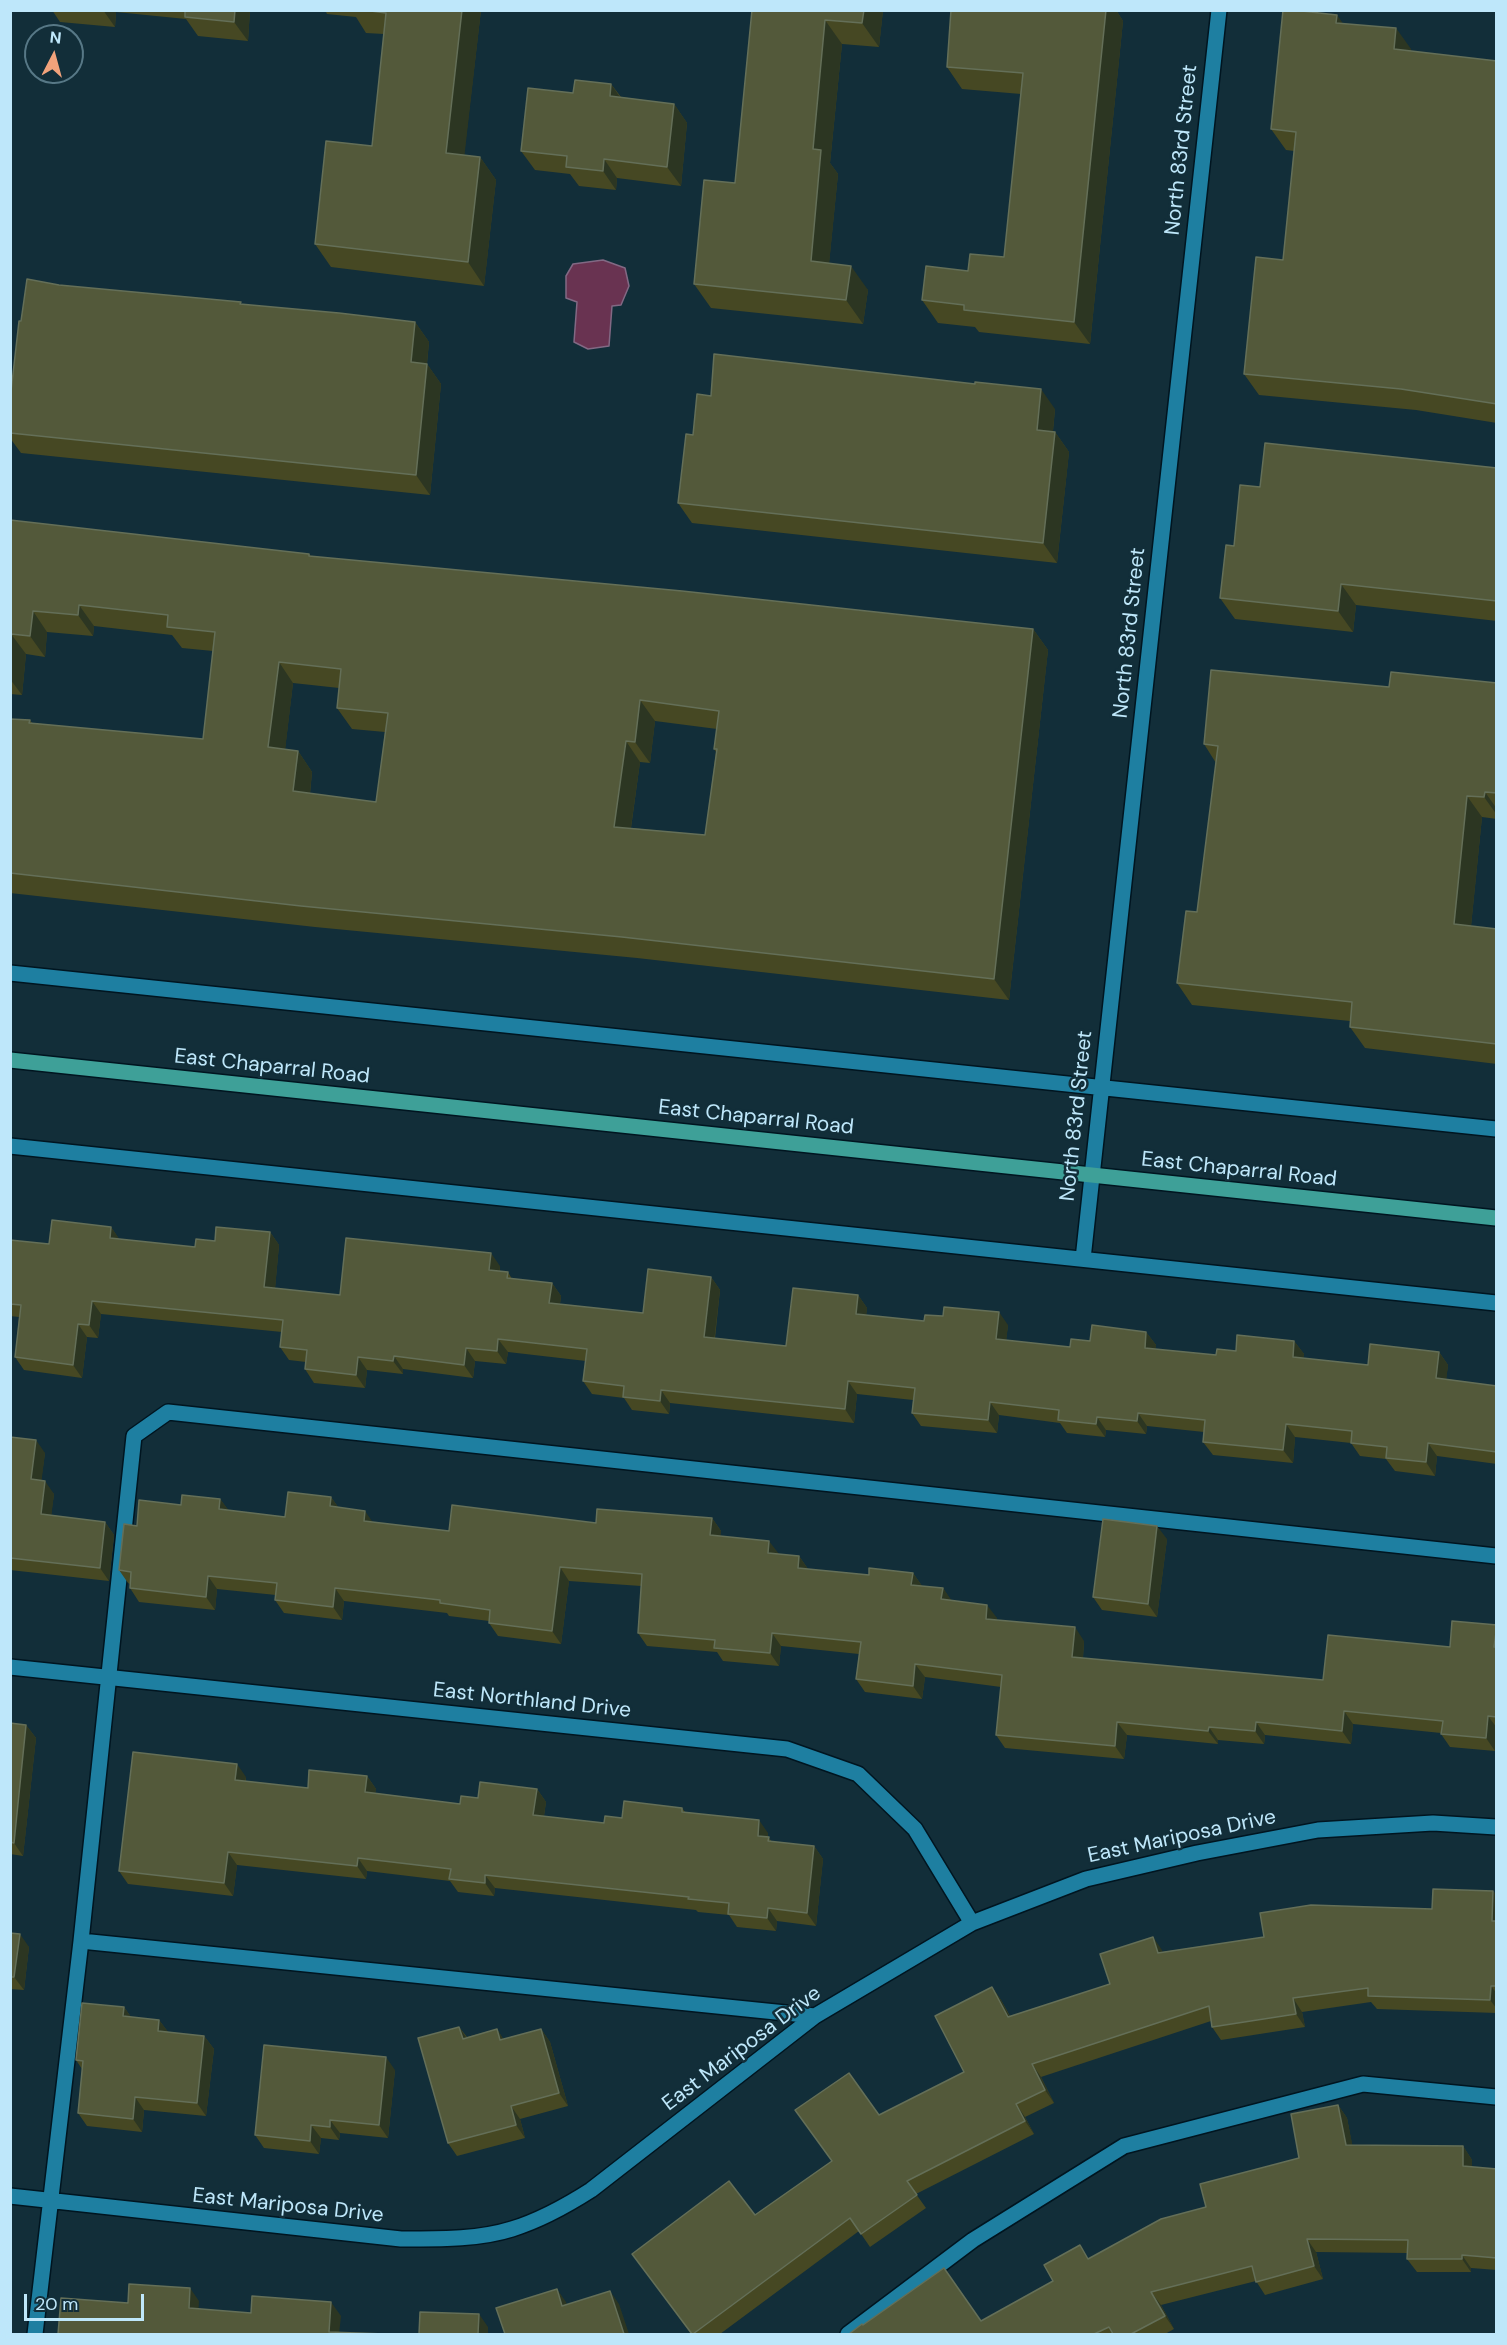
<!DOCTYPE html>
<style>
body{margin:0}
#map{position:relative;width:1507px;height:2345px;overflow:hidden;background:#122e39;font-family:"DM Sans",sans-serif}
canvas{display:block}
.frame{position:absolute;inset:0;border:12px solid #bee7fa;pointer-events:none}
.north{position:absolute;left:24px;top:24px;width:60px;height:60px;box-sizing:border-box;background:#122e39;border:2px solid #577886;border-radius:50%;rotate:6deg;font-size:16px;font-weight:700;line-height:24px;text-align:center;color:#bee7fa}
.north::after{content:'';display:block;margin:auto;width:21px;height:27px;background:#f1a27b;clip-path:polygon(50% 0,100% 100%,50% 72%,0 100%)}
.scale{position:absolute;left:24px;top:2294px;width:120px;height:27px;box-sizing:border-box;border:3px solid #bee7fa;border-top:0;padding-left:8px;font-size:18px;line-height:21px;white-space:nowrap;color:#bee7fa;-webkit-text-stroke:4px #122e39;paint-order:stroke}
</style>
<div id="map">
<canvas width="1507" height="2345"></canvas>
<div class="frame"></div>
<div class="north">N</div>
<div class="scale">20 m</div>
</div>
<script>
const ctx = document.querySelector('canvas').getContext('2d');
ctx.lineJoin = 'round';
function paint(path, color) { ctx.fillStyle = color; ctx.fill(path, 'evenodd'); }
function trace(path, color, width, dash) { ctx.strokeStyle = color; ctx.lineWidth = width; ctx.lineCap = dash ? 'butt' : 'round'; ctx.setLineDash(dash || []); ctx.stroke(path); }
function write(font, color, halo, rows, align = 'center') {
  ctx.font = font + ' "DM Sans",sans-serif'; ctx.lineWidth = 5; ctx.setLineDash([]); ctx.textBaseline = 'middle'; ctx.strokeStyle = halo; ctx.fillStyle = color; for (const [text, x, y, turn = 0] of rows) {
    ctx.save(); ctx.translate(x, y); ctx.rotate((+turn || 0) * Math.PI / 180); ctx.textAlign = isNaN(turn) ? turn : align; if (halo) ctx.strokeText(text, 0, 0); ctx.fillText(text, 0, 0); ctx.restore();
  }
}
const water = new Path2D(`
 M603,260L625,268L629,286L621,305L612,306L609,346L588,349L574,342L577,302L566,298V276L573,264Z`);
const minor = new Path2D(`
 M10,973L1496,1129
 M10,1146L1496,1303
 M1083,1259L1219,10
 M10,1667L787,1749L858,1774L915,1829L972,1923
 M81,1941L815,2016
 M10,2196L401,2239C437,2239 477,2240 512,2229C541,2220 566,2206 591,2190L815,2016L972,1923L1086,1879L1197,1853L1318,1830L1433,1823L1496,1827
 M35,2334L81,1941L134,1436L168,1412L1496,1556
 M848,2334L973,2240L1124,2146L1363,2084L1496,2097`);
const major = new Path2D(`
 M10,1060L1496,1218`);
const wall = new Path2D(`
 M52,10H250L248,41L198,36L186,19L116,12L115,27L60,22Z
 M325,10H481L464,155L480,157L496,180L484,286L331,267L315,244L372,146L384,34L366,33L356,17L327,14Z
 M752,10H883L879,47L842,44L830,163L838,174L829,263L868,290L863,324L711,308L694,284L735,183Z
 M951,10H1116L1123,21L1090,344L979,332L975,327L938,323L922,300L968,271L1004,257L1021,94L962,89L947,67Z
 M1343,23L1411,49V51L1497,61V423L1416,410L1259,395L1244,374L1283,260L1294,151L1286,150L1271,129Z
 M611,84L621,97L674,104L687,123L681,186L617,178L616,190L579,186L570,174L535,170L521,151L573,93Z
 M59,285L415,322L429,342L427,364L441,384L430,495L21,453L10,438L21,321Z
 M711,396L1055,409L1053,431L1055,432L1069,452L1057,563L692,523L678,503L693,435Z
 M1497,468V621L1356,605L1353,632L1235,619L1220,598L1234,546L1260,487Z
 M10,520L309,554L311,556L1033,629L1048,650L1009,1000L637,958L315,927L10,893V719L30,720L32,723L203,739L213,651L182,648L172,635L94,626L93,636L47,632L45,657L26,654L22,695L10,694ZM293,683L339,688L337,708L352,729L385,732L376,802L310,794L312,772L298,751L285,749ZM655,721L717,729L714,749L716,752L705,835L631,828L640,762L650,763Z
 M1497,683V819L1482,817L1471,926L1497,929V1064L1365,1048L1350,1027V1021L1192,1005L1177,983L1197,912L1216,763L1204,744L1389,687Z
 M111,1227L119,1239L195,1247L215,1241L270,1232L279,1245L275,1288L340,1295L500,1266V1271L508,1272L512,1279L552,1283L561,1296L560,1304L643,1313L711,1277L720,1290L715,1338L786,1346L858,1295L867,1308L866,1315L924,1321L1008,1325L1006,1340L1070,1347L1090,1341L1146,1332L1156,1345L1155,1349L1216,1355L1236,1351L1294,1341L1304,1354L1303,1358L1368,1365L1439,1352L1448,1365L1446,1379L1497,1386V1464L1437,1456L1435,1476L1395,1471L1386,1459L1360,1456L1351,1443L1295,1437L1293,1463L1213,1455L1203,1442L1204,1432L1147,1426L1146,1434L1106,1430L1105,1437L1067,1433L1060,1423L999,1415L997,1433L921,1426L912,1413L913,1400L857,1394L854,1423L670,1403L669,1414L632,1410L624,1398L592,1394L583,1381L586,1361L508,1352L506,1364L475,1361L473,1378L403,1369V1374L367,1370L365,1388L314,1383L305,1369L306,1362L289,1360L280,1347L282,1332L101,1314L98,1338L87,1337L82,1378L24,1370L15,1357L19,1317L10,1316V1240L49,1244Z
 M10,1437L45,1453L41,1481L54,1494L51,1515L105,1522L114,1535L109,1581L10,1570Z
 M331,1497L338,1507L373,1522L449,1531L596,1523L712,1518L721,1531L720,1536L778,1554L799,1556L808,1569L869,1575L913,1573L922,1586L943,1588L951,1601L997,1618L996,1620L1084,1641L1083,1658L1323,1680L1450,1647L1497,1625V1736L1495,1751L1450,1747L1441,1734V1733L1353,1724L1351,1744L1265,1735L1264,1744L1218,1740V1744L1127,1735L1124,1759L1005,1748L996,1735L1001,1687L925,1677L922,1699L865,1692L856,1679L859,1654L781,1646L779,1666L723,1661L717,1652L647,1646L638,1633L641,1586L569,1581L561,1644L498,1636L489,1623V1621L449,1616L447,1613L344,1601L342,1620L284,1613L275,1600L276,1595L217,1589L215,1610L139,1602L130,1588V1584L128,1583L119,1570L137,1526L181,1505L220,1499L228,1510L285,1517Z
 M1167,1539L1157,1617L1102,1610L1093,1597Z
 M10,1723L26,1725L36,1738L23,1856L10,1854Z
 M367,1776L376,1789L375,1793L460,1804L478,1798L537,1789L546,1802L544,1816L604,1823L622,1818L682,1808L685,1812L768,1833V1837L772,1842L814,1846L823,1859L816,1926L777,1921L776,1931L737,1927L729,1915L698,1912L696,1910L495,1888L494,1896L458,1892L450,1881L367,1871L366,1879L237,1865L233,1896L128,1884L119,1871L246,1777V1781L308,1788Z
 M1493,1891L1497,1896V2013L1377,2009L1371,2002L1302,2012L1305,2027L1221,2040L1212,2027L1211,2021L1041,2077L1054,2103L1025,2117L1034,2134L916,2194L926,2208L870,2247L859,2231L720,2334H691L632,2254L755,2215L832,2161L879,2115L964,2072L992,1987L1001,2000L1010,2016L1110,1984L1162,1950V1952L1264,1937L1432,1909Z
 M10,1933L29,1947L24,1990L10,1989Z
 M124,2007L131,2017L159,2020L168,2032L204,2036L214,2049L206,2116L144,2110L142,2132L87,2126L78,2113L82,2069L76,2060Z
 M459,2027L467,2037L497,2029L503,2039L541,2029L550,2042L568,2106L520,2119L525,2138L457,2156L448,2143Z
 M395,2070L388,2138L340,2133L339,2140L321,2138L319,2154L264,2148L255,2135Z
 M1338,2105L1347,2118L1352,2145L1463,2146L1472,2160V2167L1497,2169V2270L1471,2268V2272H1417L1407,2259L1408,2253L1316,2252L1323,2279L1265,2295L1256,2281L1161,2305L1174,2329L1165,2334H849L863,2325L981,2321L1053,2281L1089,2258L1206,2207L1299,2158Z`);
const shadedWall = new Path2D(`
 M103,10H116V12L115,27Z
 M235,10H250L248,41L234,22Z
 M462,10H481L462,177L446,153Z
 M864,10H883L879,47L862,23Z
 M1106,10H1116L1123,21L1090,344L1074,322Z
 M1337,15L1352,36L1336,23Z
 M825,20L842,44L830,163L838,174L827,285L811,261L813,149Z
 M1396,28L1411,49L1409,70L1394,49Z
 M611,84L624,103L610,96Z
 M674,104L687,123L681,186L667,167Z
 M480,157L496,180L484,286L468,262Z
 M604,159L617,178L616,190L603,171Z
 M851,266L868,290L863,324L846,300Z
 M415,322L429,342L425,382L411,362Z
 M427,364L441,384L430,495L416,475Z
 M1041,389L1055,409L1051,450L1037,430Z
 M1055,432L1069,452L1057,563L1043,543Z
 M1341,584L1356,605L1353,632L1338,611Z
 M79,605L94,626L93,636L78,615Z
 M33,611L47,632L45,657L30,636Z
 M1033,629L1048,650L1009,1000L994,979Z
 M11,634L26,654L22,695L10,679Z
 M279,662L293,683L283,768L268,747Z
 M640,700L655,721L650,763L635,742Z
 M626,741L640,762L628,848L614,827Z
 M298,751L312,772L308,812L293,791Z
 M1485,792L1497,809V815L1484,797Z
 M1467,796L1482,817L1469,946L1454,924Z
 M111,1227L120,1240L110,1238Z
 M270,1232L279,1245L274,1300L264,1287Z
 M491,1253L500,1266L499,1283L489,1270Z
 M711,1277L720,1290L713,1350L704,1337Z
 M552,1283L561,1296L558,1316L549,1303Z
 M858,1295L867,1308L865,1327L856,1314Z
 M92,1301L101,1314L98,1338L89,1325Z
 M999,1312L1008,1325L1005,1352L996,1339Z
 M78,1324L87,1337L82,1378L73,1365Z
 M1146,1332L1156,1345L1154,1361L1145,1348Z
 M498,1339L508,1352L506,1364L497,1351Z
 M1294,1341L1304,1354L1302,1370L1293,1357Z
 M466,1348L475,1361L473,1378L464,1365Z
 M1439,1352L1448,1365L1445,1391L1436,1378Z
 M394,1356L403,1369V1374L393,1361Z
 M358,1357L367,1370L365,1388L356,1375Z
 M848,1381L857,1394L854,1423L845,1409Z
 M661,1390L670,1403L669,1414L660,1401Z
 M990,1402L999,1415L997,1433L988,1420Z
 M1138,1413L1147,1426L1146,1434L1137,1421Z
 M1097,1417L1106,1430L1105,1437L1096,1424Z
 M1286,1424L1295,1437L1293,1463L1283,1450Z
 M36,1440L45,1453L40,1493L31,1479Z
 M1428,1443L1437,1456L1435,1476L1426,1462Z
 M45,1481L54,1494L50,1527L41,1514Z
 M331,1497L340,1510L330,1506Z
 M220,1499L230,1512L219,1509Z
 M365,1511L374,1524L364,1521Z
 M712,1518L721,1531L719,1548L710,1535Z
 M105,1522L114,1535L109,1581L100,1568Z
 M1157,1526L1167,1539L1157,1617L1148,1604Z
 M769,1541L779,1554L768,1553Z
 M799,1556L808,1569L807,1581L798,1568Z
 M560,1567L569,1581L561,1644L552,1631Z
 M913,1573L922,1586L911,1585Z
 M208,1576L217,1589L215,1610L206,1597Z
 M335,1588L344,1601L342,1620L333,1607Z
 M943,1588L952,1601L941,1599Z
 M987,1605L997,1618L995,1632L986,1619Z
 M1497,1626V1650L1494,1647Z
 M1075,1627L1084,1641L1082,1670L1072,1657Z
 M772,1633L781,1646L779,1666L770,1653Z
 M915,1664L925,1677L922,1699L913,1686Z
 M1344,1711L1353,1724L1351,1744L1342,1731Z
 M1488,1716L1497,1728L1495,1751L1486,1738Z
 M1117,1722L1127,1735L1124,1759L1115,1746Z
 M1256,1722L1265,1735L1264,1744L1255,1731Z
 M26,1725L36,1738L23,1856L14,1843Z
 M1209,1727L1218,1740V1744L1208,1731Z
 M237,1764L246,1777L244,1793L235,1780Z
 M367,1776L376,1789L374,1805L365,1792Z
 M537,1789L546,1802L542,1828L533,1815Z
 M759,1820L768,1833L767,1849L758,1836Z
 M814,1846L823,1859L816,1926L807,1913Z
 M228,1852L237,1865L233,1896L224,1883Z
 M358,1858L367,1871L366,1879L357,1866Z
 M485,1875L495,1888L494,1896L485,1883Z
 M1493,1891L1497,1896V1927L1492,1921Z
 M768,1908L777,1921L776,1931L767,1918Z
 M20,1934L29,1947L24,1990L14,1977Z
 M1153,1937L1162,1950L1167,1966L1158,1953Z
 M1491,1986L1497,1994V2009L1490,2000Z
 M992,1987L1001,2000L1017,2030L1008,2017Z
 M1293,1998L1302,2012L1305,2027L1296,2014Z
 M124,2007L133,2020L123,2016Z
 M159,2020L169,2033L158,2031Z
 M459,2027L468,2040L463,2039Z
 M497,2029L506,2043L500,2040Z
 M541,2029L550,2042L568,2106L559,2093Z
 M204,2036L214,2049L206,2116L197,2103Z
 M386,2057L395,2070L388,2138L379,2125Z
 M1032,2064L1041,2077L1054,2103L1045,2090Z
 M135,2097L144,2110L142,2132L133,2119Z
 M1016,2104L1025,2117L1034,2134L1025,2121Z
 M1338,2105L1347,2118L1355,2158L1346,2145Z
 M511,2106L520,2119L525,2138L516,2125Z
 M330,2120L340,2133L339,2140L330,2127Z
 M311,2125L321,2138L319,2154L310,2141Z
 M1463,2146L1472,2160V2179L1463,2166Z
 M1307,2239L1316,2252L1323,2279L1314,2266Z
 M1462,2255L1471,2268V2272L1462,2259Z
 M190,2288L199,2301L198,2321L189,2308Z
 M557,2289L566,2302L571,2319L562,2306Z
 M610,2291L619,2304L629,2334H624Z
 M1151,2292L1161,2305L1174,2329L1165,2316Z
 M331,2302L341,2316L339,2334L329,2332Z
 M479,2314L488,2327V2334H478Z`);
const building = new Path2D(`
 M185,10H235L234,22L185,17Z
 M363,10H462L446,153L480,157L468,262L315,244L326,141L372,146L386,13Z
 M752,10H864L862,23L825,20L813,149L821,150L811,261L851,266L846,300L694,284L704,180L735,183Z
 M951,10H1106L1074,322L964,310V305L922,300L926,266L968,271L970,254L1004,257L1023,73L947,67Z
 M1283,10H1293L1337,15L1336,23L1396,28L1394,49L1497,61V404L1401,389L1244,374L1256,257L1283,260L1296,132L1271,129Z
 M575,80L611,84L610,96L674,104L667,167L604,159L603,171L566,167L567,156L521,151L528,88L573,93Z
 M27,279L59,285L241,302L240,304L339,313L415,322L411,362L427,364L416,475L10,433V400L19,321H21Z
 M714,354L975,384V382L1041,389L1037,430L1055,432L1043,543L678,503L686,434L693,435L697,394L711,396Z
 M1265,443L1497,468V601L1341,584L1338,611L1220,598L1226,545L1234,546L1240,485L1260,487Z
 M10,520L309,554V556L682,591L1033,629L994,979L622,937L301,906L10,873V719L30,720L29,723L203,739L215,632L167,627L168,615L79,605L78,615L33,611L30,636L11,634L10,640ZM279,662L341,669L337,708L388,713L376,802L293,791L298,751L268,747ZM640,700L719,711L714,749H717L705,835L614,827L626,741L635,742Z
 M1211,670L1389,687L1391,672L1497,683V793L1485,792L1484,797L1467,796L1454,924L1497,929V1044L1350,1027L1352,1002L1177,983L1186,911L1197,912L1218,746L1204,744Z
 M52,1220L111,1227L110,1238L195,1247L196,1239L215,1241L216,1227L270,1232L264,1287L340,1295L346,1238L491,1253L489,1270L508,1272L507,1278L552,1283L549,1303L643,1313L648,1269L711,1277L704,1337L786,1346L793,1288L858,1295L856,1314L924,1321L925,1315L943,1316L944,1307L999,1312L996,1339L1070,1347L1071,1339L1090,1341L1092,1325L1146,1332L1145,1348L1216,1355L1217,1349L1236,1351L1237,1335L1294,1341L1293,1357L1368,1365L1370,1344L1439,1352L1436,1378L1497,1386V1452L1428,1443L1426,1462L1386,1458L1387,1447L1351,1443L1352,1431L1286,1424L1283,1450L1203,1442L1205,1420L1138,1413L1137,1421L1097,1417L1096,1424L1058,1420L1059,1410L990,1402L988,1420L912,1413L915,1388L848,1381L845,1409L661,1390L660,1401L623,1397L624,1386L583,1381L587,1349L498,1339L497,1351L466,1348L464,1365L394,1356L393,1361L358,1357L356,1375L305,1369L307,1350L280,1347L283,1320L92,1301L89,1325L78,1324L73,1365L15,1357L21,1305L10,1304V1240L49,1244Z
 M10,1437L36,1440L31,1479L45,1481L41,1514L105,1522L100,1568L10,1558Z
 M288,1492L331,1497L330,1506L365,1511L364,1521L449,1531L452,1505L596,1523L597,1509L712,1518L710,1535L769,1541L768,1553L799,1556L798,1568L869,1575V1568L913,1573L911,1585L943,1588L941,1599L987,1605L986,1619L1075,1627L1072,1657L1323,1680L1328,1635L1450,1647L1452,1621L1497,1625L1494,1647H1497V1717L1488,1716L1486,1738L1441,1734L1443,1721L1344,1711L1342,1731L1256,1722L1255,1731L1209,1727L1208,1731L1117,1722L1115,1746L996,1735L1002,1675L915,1664L913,1686L856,1679L861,1642L772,1633L770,1653L714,1648L715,1640L638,1633L642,1574L560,1567L552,1631L489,1623L490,1610L440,1603V1600L335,1588L333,1607L275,1600L277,1583L208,1576L206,1597L130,1588L131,1572L119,1570L124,1524L137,1526L139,1500L181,1505L182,1495L220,1499L219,1509L285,1517Z
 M1103,1519L1157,1526L1148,1604L1093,1597Z
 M10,1723L26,1725L14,1843L10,1842Z
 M133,1752L237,1764L235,1780L308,1788L309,1770L367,1776L365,1792L460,1804L461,1796L478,1798L480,1782L537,1789L533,1815L604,1823L605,1816L622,1818L624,1801L682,1808V1812L759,1820L758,1836L769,1837L768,1841L814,1846L807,1913L768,1908L767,1918L728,1914L729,1903L688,1899L689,1897L485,1875V1883L449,1879L451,1869L358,1858L357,1866L228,1852L224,1883L119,1871Z
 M1433,1889L1493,1891L1492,1921H1497V1986H1491L1490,2000L1368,1996V1988L1293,1998L1296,2014L1212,2027L1209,2006L1032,2064L1045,2090L1016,2104L1025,2121L907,2181L917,2195L861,2234L850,2218L693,2334H692L632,2254L729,2181L755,2215L832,2161L795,2110L849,2073L879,2115L964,2072L935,2016L992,1987L1008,2017L1110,1984L1100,1954L1153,1937L1158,1953L1264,1937L1260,1913L1311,1905L1432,1909Z
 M10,1933L20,1934L14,1977H10Z
 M82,2003L124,2007L123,2016L159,2020L158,2031L204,2036L197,2103L135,2097L133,2119L78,2113L83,2061L76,2060Z
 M459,2027L463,2039L497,2029L500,2040L541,2029L559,2093L511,2106L516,2125L448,2143L418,2038Z
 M264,2045L386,2057L379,2125L330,2120V2127L311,2125L310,2141L255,2135Z
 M1338,2105L1346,2145L1463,2146V2166L1497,2169V2258L1462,2255V2259H1407L1408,2240L1307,2239L1314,2266L1256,2282L1252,2266L1151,2292L1165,2316L1131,2334H1113L1109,2327L1094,2334H849L862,2324L863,2325L944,2268L981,2321L1053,2281L1044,2265L1080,2245L1088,2259L1161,2219L1206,2207L1200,2184L1299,2158L1291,2114Z
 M129,2284L190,2288L189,2308L251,2313L252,2296L331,2302L329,2332L385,2334H58L61,2298L128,2303Z
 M557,2289L562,2306L610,2291L624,2334H505L496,2308Z
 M420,2312L479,2314L478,2334H419Z`);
const streetNames = [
 ["North 83rd Street",1182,150,-84],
 ["North 83rd Street",1130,633,-84],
 ["East Chaparral Road",272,1067,6],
 ["North 83rd Street",1077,1116,-84],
 ["East Chaparral Road",756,1118,6],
 ["East Chaparral Road",1239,1170,6],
 ["East Northland Drive",532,1701,6],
 ["East Mariposa Drive",1182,1837,-12],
 ["East Mariposa Drive",742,2049,-37],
 ["East Mariposa Drive",288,2206,6]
];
paint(water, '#693351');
trace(water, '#826984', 1.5);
trace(minor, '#001520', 18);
trace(major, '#001520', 18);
trace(minor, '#1e7fa1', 15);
trace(major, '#3ea098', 15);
paint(wall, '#464823');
paint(shadedWall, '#2c3622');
paint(building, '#53593a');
trace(building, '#646f58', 1.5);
write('21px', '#bee7fa', '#122e39', streetNames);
</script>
